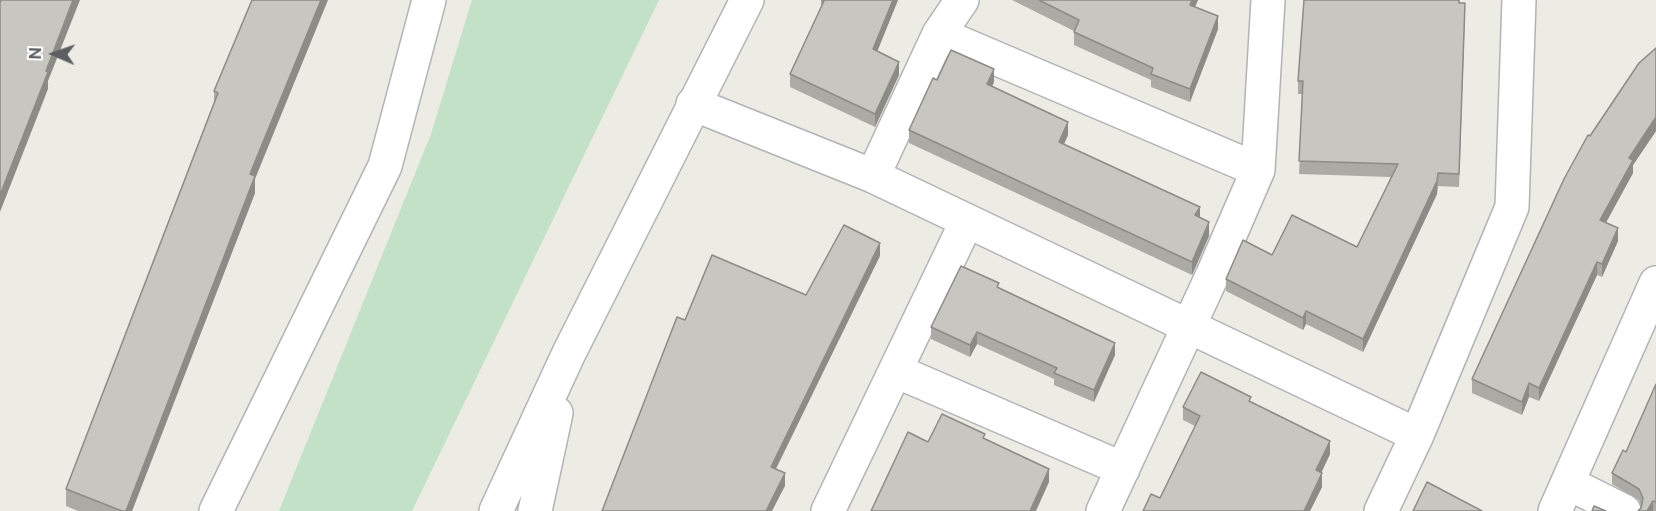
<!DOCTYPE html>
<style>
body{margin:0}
#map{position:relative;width:1656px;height:511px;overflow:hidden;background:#ecebe4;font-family:"Public Sans",sans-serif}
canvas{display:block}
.north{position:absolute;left:24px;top:24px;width:60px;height:60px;-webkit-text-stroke:4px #fff;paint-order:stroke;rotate:272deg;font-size:16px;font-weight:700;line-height:24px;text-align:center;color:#5c5e62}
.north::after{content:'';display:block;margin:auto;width:21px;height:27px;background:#5c5e62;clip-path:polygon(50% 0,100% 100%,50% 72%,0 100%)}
</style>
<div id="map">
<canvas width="1656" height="511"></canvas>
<div class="north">N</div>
</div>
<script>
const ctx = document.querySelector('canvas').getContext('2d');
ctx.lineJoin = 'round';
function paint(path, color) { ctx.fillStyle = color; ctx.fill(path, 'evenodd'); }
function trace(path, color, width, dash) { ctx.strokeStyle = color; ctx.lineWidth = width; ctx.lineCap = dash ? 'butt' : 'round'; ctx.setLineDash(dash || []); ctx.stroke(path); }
const green = new Path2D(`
 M472,0H659L412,511H279L431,134Z`);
const minor = new Path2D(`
 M939,34L1258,170
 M693,104L873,176L1417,435L1512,207L1519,0
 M873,176L939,34L962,0
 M896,371L1123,469
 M1568,483L1624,511
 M216,511L385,166L429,0
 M828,511L967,221
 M1103,511L1213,274L1258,170L1268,0
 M1381,511L1417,435
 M1555,511L1656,283`);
const tertiary = new Path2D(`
 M496,511L569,353L747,0
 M535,511L556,413`);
const wall = new Path2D(`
 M252,0L255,193L132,511H78L66,506V489L214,102V91Z
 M821,0H898L877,51L899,75L875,127L790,87V74L821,8Z
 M1012,0H1198L1195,7L1218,29L1190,102L1151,87V80L1074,45V31Z
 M1459,0V3L1465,16L1459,187L1438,186L1437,194L1363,352L1306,324L1303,330L1226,291V279L1272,255L1357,247L1391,177L1299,174L1303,94H1298V81Z
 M1656,48V131L1633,165V173L1606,223L1618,241L1602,277L1597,275L1539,401L1529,397L1522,415L1472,393V379L1590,136Z
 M994,82L992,86L1068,135L1064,144L1200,217L1209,236L1192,275L909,143V130Z
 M999,288L1115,355L1094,402L1054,385V379L977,344L970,357L931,339V327Z
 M1656,384V511H1638L1641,506L1639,500L1612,484V473L1626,452Z
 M1251,402L1330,454L1321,473L1322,487L1310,511H1143L1160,498L1195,426L1183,420V407Z`);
const shadedWall = new Path2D(`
 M73,0H80L48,81V89L0,212V195Z
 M321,0H328L255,179V193L132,511H126L250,174Z
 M893,0H898L873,62V49Z
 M1192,0H1198L1190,18V5Z
 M1218,16V29L1190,102V89Z
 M899,62V75L875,127V114Z
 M994,69V82L987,97V84Z
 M1656,117V131L1633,165V173L1600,233V220L1629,158Z
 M1068,122V135L1059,155V142Z
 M1438,173L1437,194L1363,352V339Z
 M1200,207V220L1195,215Z
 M1209,222V236L1192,275V262Z
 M1618,228V241L1602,277V264Z
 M880,243V256L771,479V467Z
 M1597,262V275L1539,401V388Z
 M1306,311V324L1303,330V318Z
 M977,332V344L970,357V345Z
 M1115,343V355L1094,402V390Z
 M1529,383V397L1522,415V402Z
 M1330,441V454L1316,484V470Z
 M1049,469V482L1036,511H1030Z
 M785,473V486L772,511H766Z
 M1322,473V487L1310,511H1304Z
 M1653,501V511H1647Z`);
const building = new Path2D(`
 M1,0H73L46,71L48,72L0,195V3Z
 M252,0H321L250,174L255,176L126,511H122L66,489L218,93L214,91Z
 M822,0H893L873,49L899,62L875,114L790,74L824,1Z
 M1039,0H1192L1190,5L1218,16L1190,89L1151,74L1153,68L1074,32L1079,20Z
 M1304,0H1459V3H1465L1459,174L1438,173L1437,181L1363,339L1306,311L1303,318L1226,279L1243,240L1272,255L1292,215L1357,247L1398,164L1299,161L1303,81H1298Z
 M1656,48V117L1629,158L1633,160L1600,220L1618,228L1602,264L1597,262L1539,388L1529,383L1522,402L1472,379L1564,179L1588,135L1590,136L1639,63Z
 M951,50L994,69L987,84L1068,122L1059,142L1200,207L1195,215L1209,222L1192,262L909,130L933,78L937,80Z
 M844,225L880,243L771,467L785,473L766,511H602L677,317L685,320L712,255L806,295Z
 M961,266L999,283L997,287L1115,343L1094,390L1054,373L1057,368L977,332L970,345L931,327Z
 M1201,372L1251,397L1249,401L1330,441L1316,470L1322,473L1304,511H1143L1151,494L1160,498L1200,416L1183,407Z
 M1656,384V502L1653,501L1647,511H1638L1641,508L1643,498L1639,489L1612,473L1623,450L1626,452Z
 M942,414L985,434L983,438L1049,469L1030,511H871L908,432L928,442Z
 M1427,482L1482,511H1413Z
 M1594,506L1606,511H1592Z`);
paint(green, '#c3e1c6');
trace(minor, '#b1b3b7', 36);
trace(tertiary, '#b1b3b7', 36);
trace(minor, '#fff', 33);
trace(tertiary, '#fff', 33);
paint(wall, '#acaaa5');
paint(shadedWall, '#8c8b86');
paint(building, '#c8c6c0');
trace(building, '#8c8b86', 1.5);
</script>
